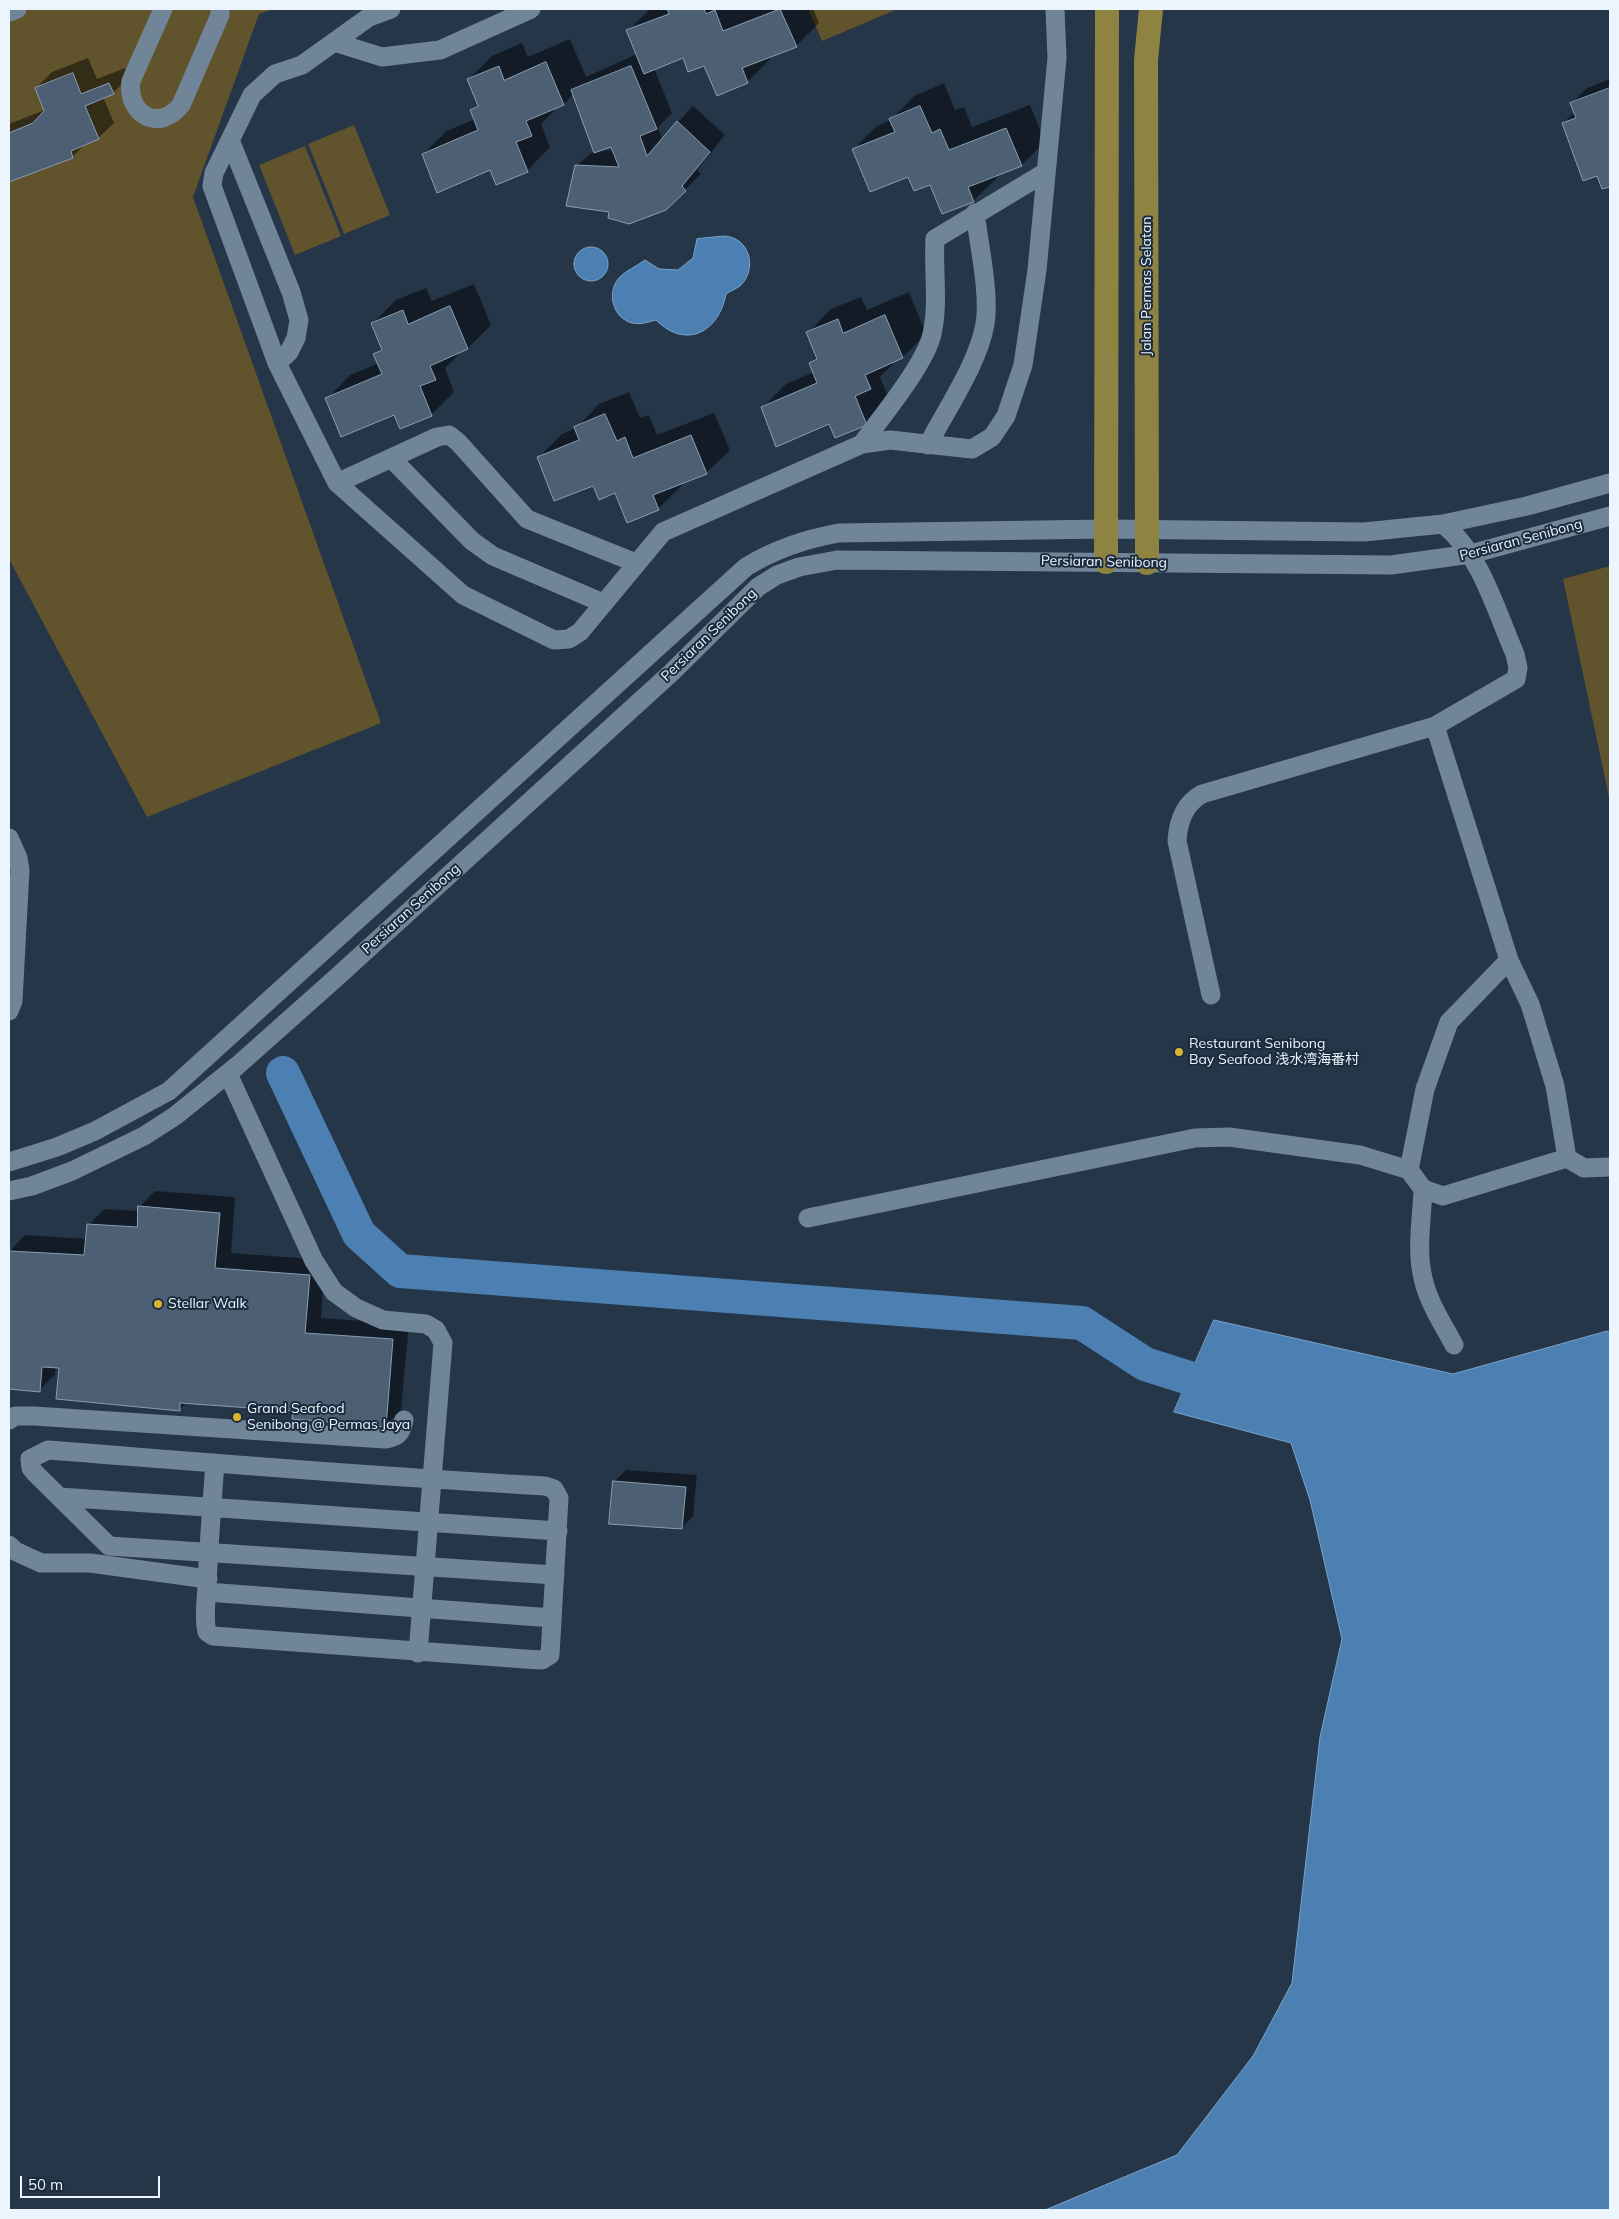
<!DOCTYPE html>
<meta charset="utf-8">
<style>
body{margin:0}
#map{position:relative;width:1619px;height:2219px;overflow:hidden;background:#243648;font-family:Mulish,sans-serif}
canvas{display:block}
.frame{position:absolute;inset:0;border:10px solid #ecf5fe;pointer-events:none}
.scale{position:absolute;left:20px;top:2176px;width:140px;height:22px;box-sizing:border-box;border:2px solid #ecf5fe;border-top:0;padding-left:6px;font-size:15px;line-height:18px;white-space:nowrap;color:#ecf5fe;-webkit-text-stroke:4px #1a2c3d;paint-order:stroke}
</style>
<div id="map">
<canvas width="1619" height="2219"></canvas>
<div class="frame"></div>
<div class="scale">50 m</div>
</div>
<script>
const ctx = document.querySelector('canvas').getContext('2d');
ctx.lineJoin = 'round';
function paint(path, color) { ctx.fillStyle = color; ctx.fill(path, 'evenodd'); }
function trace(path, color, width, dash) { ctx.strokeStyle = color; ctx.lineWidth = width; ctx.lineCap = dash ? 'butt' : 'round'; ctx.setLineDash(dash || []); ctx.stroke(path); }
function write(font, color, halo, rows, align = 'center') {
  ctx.font = font + ' Mulish,"Noto Sans SC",sans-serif'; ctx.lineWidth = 4; ctx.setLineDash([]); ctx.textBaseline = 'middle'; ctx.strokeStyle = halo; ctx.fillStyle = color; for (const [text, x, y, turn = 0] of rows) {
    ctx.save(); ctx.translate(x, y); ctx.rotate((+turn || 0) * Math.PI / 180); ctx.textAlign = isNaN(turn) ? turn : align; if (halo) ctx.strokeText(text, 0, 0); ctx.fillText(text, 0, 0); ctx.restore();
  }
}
const green = new Path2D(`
 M9,9H274L259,14L193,197L381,723L147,817L9,559Z
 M808,9H898L822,41Z
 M354,125L390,215L344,234L308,144Z
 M305,146L341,236L295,255L259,165Z
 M1610,566V802L1563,579Z`);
const water = new Path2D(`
 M724,236C750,237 758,269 740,286C736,289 730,291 726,294C719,332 686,350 656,320C648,322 641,325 632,323C613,318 606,293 619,278C625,271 637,266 645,260L659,269L678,270L693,258L697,239Z
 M574 264a17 17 0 1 1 34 0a17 17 0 1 1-34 0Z
 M1214,1320L1453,1374L1607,1331L1610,1333V2210H1045L1177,2155L1253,2056L1292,1983L1320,1737L1342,1639L1310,1500L1291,1443L1174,1412Z`);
const shadow = new Path2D(`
 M650,9H813L819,23L796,46L770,56L771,58L747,82L683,57L654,68L672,113L658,127L662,139L693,106L725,135L697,170L701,174L665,209L610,211L576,166L595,150L573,94L564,104L553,108L554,111L541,124L550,147L527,171L491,168L423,154L447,131L475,119L471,110L478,103L469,79L492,56L522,43L528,57L570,39L586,77L637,54L628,31ZM741,62L745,72H742ZM612,145L614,151L598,150Z
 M88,58L97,79L125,68L129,77L113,93L103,97L114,123L98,138L86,143L72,157L9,180V124L45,110L36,88L52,72Z
 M1610,79V185L1603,188L1598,174L1563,123L1575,112L1572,103L1587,88Z
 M944,83L955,110L964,107L972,127L1030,105L1045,142L1022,165L996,175L997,178L973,201L909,176L854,149L877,126L891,120L914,96Z
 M474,284L491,325L468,348L457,353L458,355L445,368L454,392L431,415L395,413L327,399L350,375L379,363L375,354L382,347L373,323L396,300L426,288L432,301Z
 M909,292L926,334L903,357L892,362L893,364L880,377L890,401L866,424L830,422L762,408L786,384L814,372L810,363L817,356L808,333L831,309L861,297L867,310Z
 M629,392L640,418L649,415L657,435L714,413L730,450L706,473L681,483L682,485L658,509L594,484L539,457L562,434L576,428L599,404Z
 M155,1191L235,1197L231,1253L325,1260L321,1318L409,1324L401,1410L386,1425L294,1410L186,1403L180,1409L56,1367L55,1375L39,1390L9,1388L10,1251L25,1235L87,1239L89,1225L104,1209L139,1211V1207Z
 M626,1470L697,1475L693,1516L682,1528L614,1482Z`);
const river = new Path2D(`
 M283,1073L359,1234L400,1271L1082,1323L1145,1364L1189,1378`);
const building = new Path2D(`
 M667,9H704L706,14L715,10L723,31L780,9L797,47L742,68L748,83L717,96L704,66L688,72L683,58L644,74L626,30L669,14Z
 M546,62L564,105L526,121L532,136L516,142L528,172L496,185L490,170L437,193L422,154L478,130L470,110L478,106L467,79L499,66L504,80Z
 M631,66L657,129L640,136L647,156L677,121L710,152L682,186L686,191L666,210L629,224L608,218L609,212L566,206L575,165L619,167L611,147L594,153L571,90Z
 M73,73L81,94L109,83L114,94L85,106L99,139L71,151L73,158L9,182V133L33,123L44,111L35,88Z
 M1610,88V187L1602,189L1597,176L1583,181L1562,123L1576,118L1570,103Z
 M920,106L932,133L940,129L949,150L1006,128L1022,166L968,187L974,202L942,214L930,185L914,191L908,177L870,192L852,149L895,132L889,119Z
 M450,306L468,349L430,366L436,380L420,386L432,416L400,429L394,415L341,437L325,398L382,374L373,354L382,350L371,323L403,310L408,324Z
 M885,315L903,358L865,375L871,389L855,396L867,425L835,438L829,424L776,447L761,407L817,383L809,363L817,359L806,332L838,319L843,333Z
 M605,414L617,441L625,437L633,458L691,435L707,474L653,495L659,510L627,523L615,493L599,500L593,486L554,501L537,457L579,440L574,427Z
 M138,1206L220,1213L215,1268L310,1275L305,1333L393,1339L386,1427L292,1419L293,1411L180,1403V1411L56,1399L59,1368L42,1367L40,1392L9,1389V1251L84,1255L87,1224L137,1227Z
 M613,1481L686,1487L682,1529L609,1524Z`);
const minor = new Path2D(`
 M163,9L131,81C126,114 159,133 181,105L220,15V9
 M391,9L369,17L302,65L275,74L252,95L214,173L212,186L277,363L337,483L463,595L554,640L569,639L580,632L663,532L862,444L890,440L972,449L992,437L1006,416L1023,365L1037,270L1057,58L1055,9
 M9,12L17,9
 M334,42L382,57L440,50L531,9
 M230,140L291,292L299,320L296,338L289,352L277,363
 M862,444C881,417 925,365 932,334C939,303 933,271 935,239L1046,172
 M928,445C947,408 978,364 985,324C990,295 979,244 975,213
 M391,458L472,541L493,556L603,603
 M337,483L437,437L449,435L458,442L527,519L636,563
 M1435,726L1509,960L1530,1004L1555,1086L1567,1158
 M9,838L18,858L20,870L13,1001L9,1011
 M1211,995L1177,841C1178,822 1184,804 1202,794L1435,726L1516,679L1518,668L1515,654C1496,611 1481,554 1443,524
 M228,1074L314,1261L334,1292L356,1308L383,1320L426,1324L436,1330L443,1343L418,1653
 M9,1162L57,1147L95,1131L169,1091L746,567C775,549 805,539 839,533L1106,529L1364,532L1443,524L1527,506L1610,483
 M1409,1170L1425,1089L1449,1022L1509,960
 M1423,1189C1422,1218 1416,1250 1423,1278C1428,1302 1443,1324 1454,1345
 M9,1191L32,1186L72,1171L144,1136L175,1116L237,1066L337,977L671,673L758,587L777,575L799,567L837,560L1391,565L1471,554L1610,516
 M808,1218L1195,1138L1229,1137L1360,1155L1409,1170L1423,1189L1443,1196L1567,1158L1584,1168L1610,1167
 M9,1420L15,1416H34L385,1439C399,1437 401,1433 404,1420
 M215,1463C212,1503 209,1543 207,1582C207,1599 203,1616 207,1632L213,1636L525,1659L542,1660L550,1655L559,1498L554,1489L545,1486C379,1477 214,1463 48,1450L30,1459L31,1468L35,1473L109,1546L555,1575
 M59,1497L558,1531
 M9,1545L15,1551L41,1563H90L208,1579
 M207,1592L552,1618`);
const major = new Path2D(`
 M1106,562L1107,9
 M1147,563L1146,60L1151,9`);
const markers = [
 [1179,1052,5,"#dab333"],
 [158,1304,5,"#dab333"],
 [237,1417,5,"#dab333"]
];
const streetNames = [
 ["Jalan Permas Selatan",1147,286,-90],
 ["Persiaran Senibong",1521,540,-15],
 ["Persiaran Senibong",1104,562,1],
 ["Persiaran Senibong",709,635,-44],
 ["Persiaran Senibong",411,909,-42]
];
const poiNames = [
 ["Restaurant Senibong",1189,1044],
 ["Bay Seafood 浅水湾海番村",1189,1060],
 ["Stellar Walk",168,1304],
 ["Grand Seafood",247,1409],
 ["Senibong @ Permas Jaya",247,1425]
];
paint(green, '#61532b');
paint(water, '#4c80b3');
trace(water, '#7ca3ca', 1);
paint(shadow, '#0007');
trace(river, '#4c80b3', 34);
paint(building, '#4c5f73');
trace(building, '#899eb3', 1);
trace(minor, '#718599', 19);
trace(major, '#8e8341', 24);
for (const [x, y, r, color] of markers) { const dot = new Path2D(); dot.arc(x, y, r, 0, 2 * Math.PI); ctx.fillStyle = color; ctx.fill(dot); trace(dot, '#1a2c3d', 2); }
write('14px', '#ecf5fe', '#1a2c3d', streetNames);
write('14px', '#ecf5fe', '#1a2c3d', poiNames, 'left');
</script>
